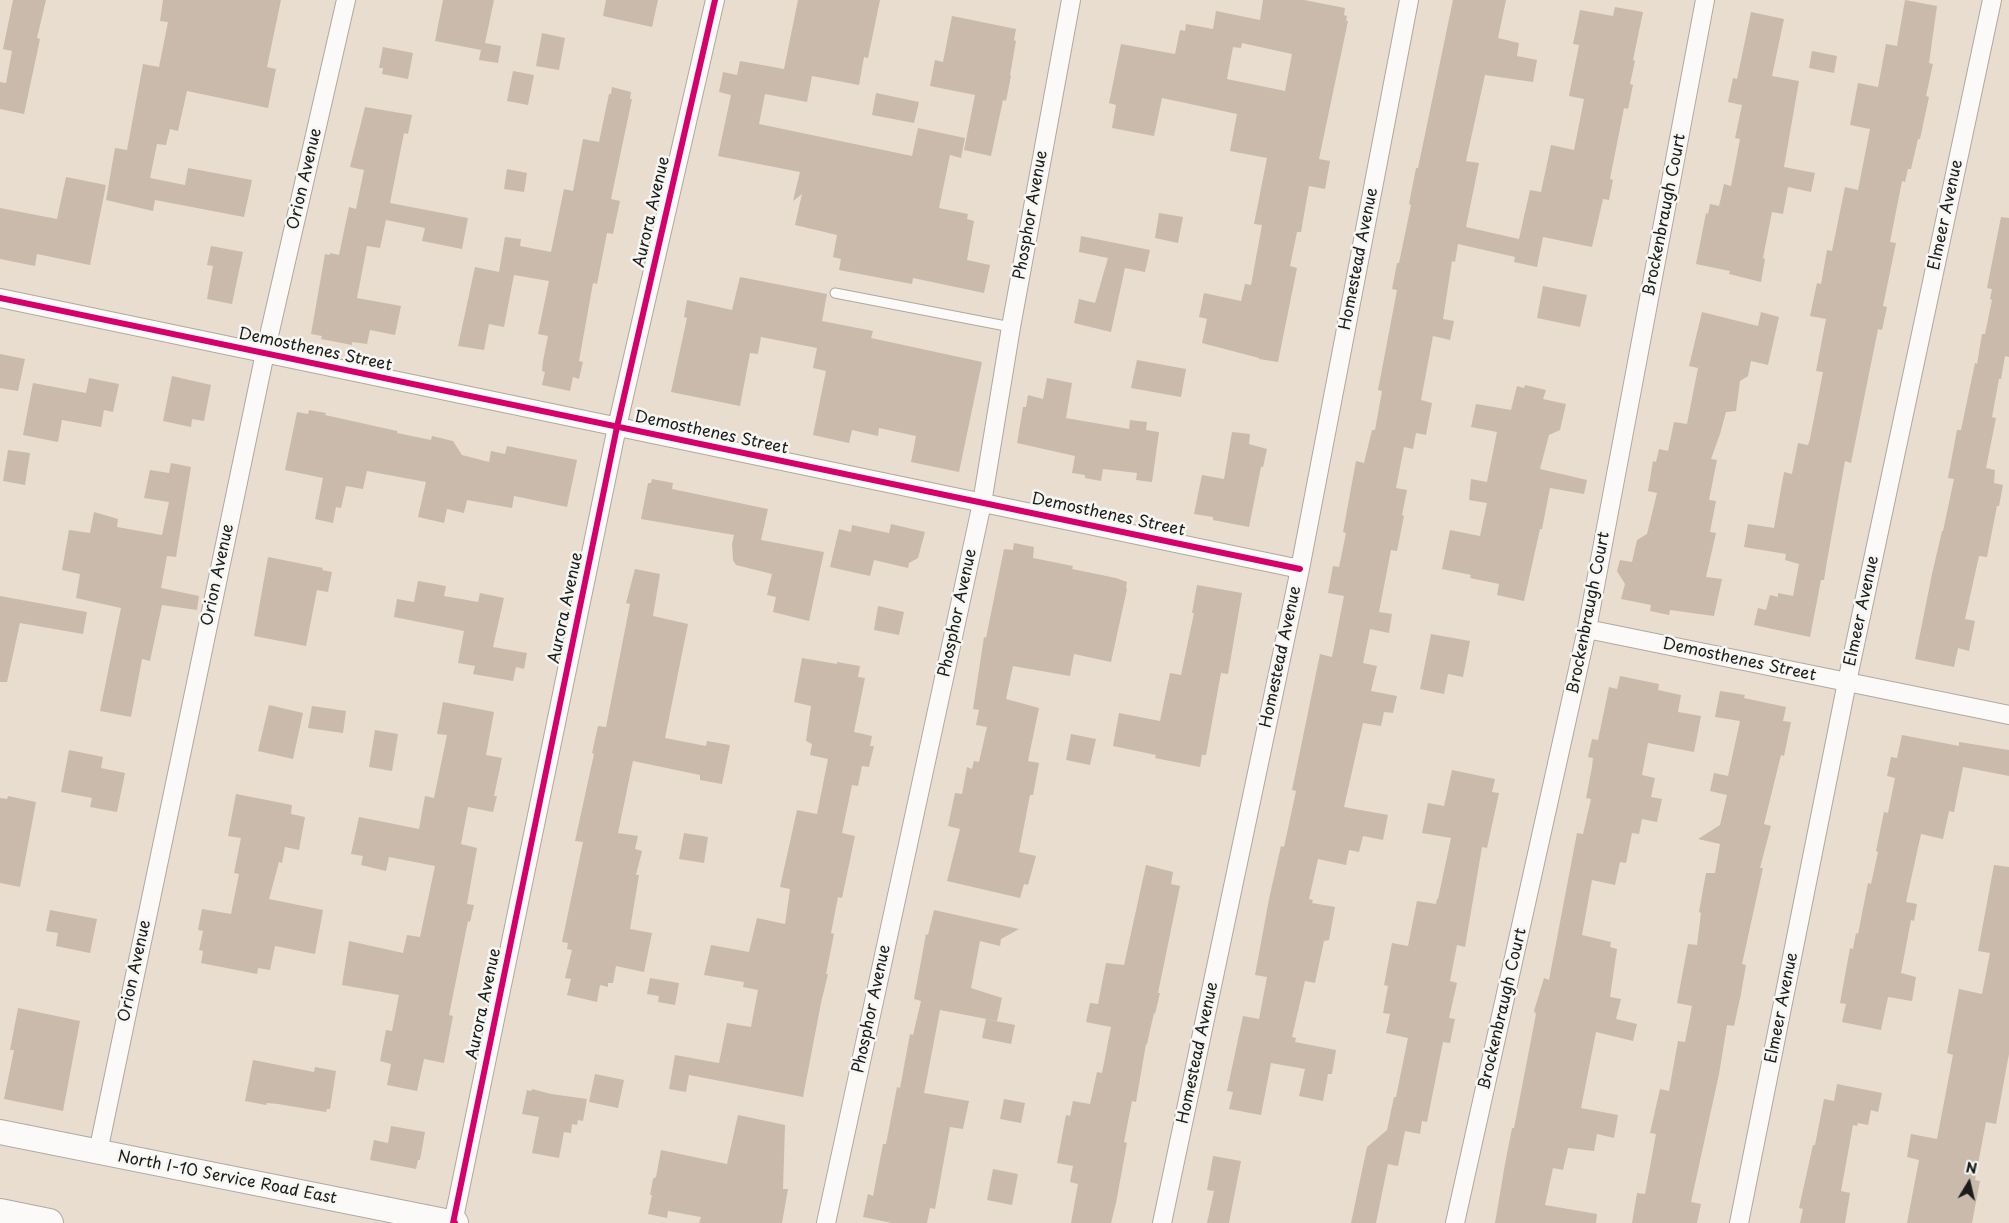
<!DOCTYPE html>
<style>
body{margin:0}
#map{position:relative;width:2009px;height:1223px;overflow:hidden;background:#e9ddcf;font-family:"Playpen Sans",sans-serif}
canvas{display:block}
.north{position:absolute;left:1944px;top:1158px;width:50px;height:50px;-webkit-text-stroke:4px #f6f6f2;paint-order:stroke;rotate:9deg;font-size:14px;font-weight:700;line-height:20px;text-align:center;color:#1c1c1c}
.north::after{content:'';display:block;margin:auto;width:18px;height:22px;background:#1c1c1c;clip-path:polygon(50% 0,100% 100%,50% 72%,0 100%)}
</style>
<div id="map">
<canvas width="2009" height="1223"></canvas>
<div class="north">N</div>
</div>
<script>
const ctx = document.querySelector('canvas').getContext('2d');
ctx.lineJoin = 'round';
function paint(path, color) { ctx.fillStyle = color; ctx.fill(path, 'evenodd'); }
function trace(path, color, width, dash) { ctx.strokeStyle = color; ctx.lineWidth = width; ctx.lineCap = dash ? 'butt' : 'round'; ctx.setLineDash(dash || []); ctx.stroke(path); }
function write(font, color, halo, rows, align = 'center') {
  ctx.font = font + ' "Playpen Sans",sans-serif'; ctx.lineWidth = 5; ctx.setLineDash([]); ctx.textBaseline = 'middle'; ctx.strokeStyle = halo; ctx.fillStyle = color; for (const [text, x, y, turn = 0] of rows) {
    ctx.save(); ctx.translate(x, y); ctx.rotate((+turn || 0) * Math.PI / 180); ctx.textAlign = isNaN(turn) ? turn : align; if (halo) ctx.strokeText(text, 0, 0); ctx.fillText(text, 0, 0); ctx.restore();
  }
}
const building = new Path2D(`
 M13,0H46L37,38L40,39L24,114L0,109V82L6,83L12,51L3,49Z
 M163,0H281L267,67L276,69L268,108L187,91L178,131L170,129L166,145L157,144L150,178L185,185L188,168L252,180L244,217L155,200L153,211L106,200L115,148L127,150L143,64L159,67L168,22L160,21Z
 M443,0H494L485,43L501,46L498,63L479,60L481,50L435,41Z
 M606,0H658L652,27L603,16Z
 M798,0H880L868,58L864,57L859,85L812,76L807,102L765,94L759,124L912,156L918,128L965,138L961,158L950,155L939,208L968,214L967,219L974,221L967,260L990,265L984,293L913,278L912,284L839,270L841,259L833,257L837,235L795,225L802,194L793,201L800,172L718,156L731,95L719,92L723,72L737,75L740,61L784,69Z
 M1263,0H1304L1345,8L1344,15L1347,16L1346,21H1348L1319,159L1330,161L1325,189L1309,186L1301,232H1297L1290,266L1297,268L1278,362L1259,359V358L1202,343L1207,319L1199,317L1204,293L1241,301L1245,284L1251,285L1262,225L1254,224L1267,158L1230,151L1237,114L1162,98L1154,136L1112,128L1116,105L1109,103L1121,44L1175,54L1180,30L1185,31L1186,24L1213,29L1216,11L1260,20ZM1242,43L1292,54L1285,91L1227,79L1233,47L1241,48Z
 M1453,0H1506L1498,38L1519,43L1517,56L1537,60L1533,82L1485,75L1466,161L1479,163L1466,227L1519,239L1530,190L1541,192L1551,145L1574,150L1584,99L1569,96L1579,45L1573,44L1580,10L1613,16L1615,7L1643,12L1633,60L1635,61L1630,84L1633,85L1628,109L1624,108L1610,179L1613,180L1609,200L1603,199L1592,247L1543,237L1537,267L1514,262L1515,257L1458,244L1455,262L1452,261L1443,319L1454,321L1450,340L1433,336L1421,400L1432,403L1426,435L1416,433L1413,449L1404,447L1396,488L1407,490L1402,515L1404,516L1397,551L1391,550L1379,612L1392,614L1389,633L1370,629L1363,663L1377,666L1371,691L1397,696L1393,713L1384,712L1381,726L1363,723L1344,807L1388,815L1383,840L1363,836L1359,852L1349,850L1346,865L1318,859L1309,899L1313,900L1312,903L1335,907L1329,940L1324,941L1315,983L1305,981L1292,1037L1296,1038L1295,1042L1336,1050L1332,1074H1328L1323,1101L1299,1096L1305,1069L1271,1063L1261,1115L1229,1109L1233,1092L1227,1091L1243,1016L1259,1019L1267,977L1255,975L1269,899L1281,846L1284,847L1296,791L1292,790L1320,654L1332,657L1344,596L1328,593L1333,566L1339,567L1346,533L1343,532L1356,461L1364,463L1372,430H1375L1382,391L1378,390L1397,290L1392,289L1397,263H1399L1411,205L1409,204L1416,168H1418Z
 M1905,0L1937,6L1929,63L1933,64L1926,96L1929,97L1920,139H1918L1911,169H1908L1905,182L1902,181L1890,242L1896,243L1883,306L1887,307L1882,330L1878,329L1851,463L1845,461L1827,561L1824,580H1821L1810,637L1754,625L1758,608L1766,610L1770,595L1778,597V593L1793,596L1799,564L1785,560L1786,554L1744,547L1748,524L1774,528L1784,472L1792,474L1798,443L1808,445L1810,439L1823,372L1816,371L1826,319L1810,316L1817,283L1821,284L1827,250L1832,251L1845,187L1858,190L1870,129L1850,125L1858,83L1878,87L1886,44L1897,46Z
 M1751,12L1784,19L1772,76L1799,81L1784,167L1815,173L1811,192L1788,187L1783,214L1772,212L1763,258L1765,259L1761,282L1729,274L1730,271L1696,264L1706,213L1708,214L1710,204L1719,206L1724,184L1731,186L1740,139L1735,138L1742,105L1728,102L1733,78L1737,79Z
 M952,16L1016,29L1014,40L1016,41L1010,75L1011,76L1006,101L1003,100L991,156L964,150L975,95L930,86L935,60L943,62Z
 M542,33L565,38L559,70L536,66Z
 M383,47L413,53L408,79L382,74L383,68H379Z
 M1812,51L1837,56L1834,73L1809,68Z
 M513,71L534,75L528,105L507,101Z
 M612,87L631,92L630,99H632L611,199L620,201L613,234L607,233L597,284L593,283L579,361L583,362L579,379L573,377L570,391L542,385L545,372L542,371L543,361L548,336L538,334L549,281L514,275L504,327L489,324L484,350L458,346L475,267L499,272L505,237L521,239L520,246L551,252L564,189L573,191L583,139L599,142L609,94H611Z
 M876,93L919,102L914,123L872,115Z
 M365,107L412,115L408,134L404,133L390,203L468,218L462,249L422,241L425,228L386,220L380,248L367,246L357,298L401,306L395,335L370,330L367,344L352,342V345L321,339L322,336L311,334L325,254L330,255V253L339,255L349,207L356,209L364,170L350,167Z
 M507,169L527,173L524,192L504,189Z
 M66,177L106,185L90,265L37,254L35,266L0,259V208L57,219Z
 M1159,213L1183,217L1178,243L1155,238Z
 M2001,217L2009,218V357L2005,356L2001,379H1999L1992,417L1996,418L1986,468L1995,470L1994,483L2003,485L1999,506H1997L1987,557L1979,556L1965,619L1975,621L1969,651L1958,648L1954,667L1915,659L1932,574L1942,531H1943L1954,479L1948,478L1957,430H1961L1975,363L1977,364L1982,334H1985L1992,300L1990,299L1992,289L1987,288Z
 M1081,236L1150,250L1145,272L1125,268L1111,332L1074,323L1079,299L1095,303L1108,258L1079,252Z
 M211,246L243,252L232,304L207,299L213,266L207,265Z
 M740,277L827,294L822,321L873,331L871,338L982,362L959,472L911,462L916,436L879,428L878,436L852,430L849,443L813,435L826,371L813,368L817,348L761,337L758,354L750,353L740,406L671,392L687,318L684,317L687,300L732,310Z
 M1543,286L1587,295L1580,327L1537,318Z
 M1702,312L1758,326L1761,312L1779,317L1768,365L1751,361L1748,376L1740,381L1736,411L1726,412L1720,434L1711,459L1717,460L1709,500L1716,501L1710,532L1716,533L1706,577L1722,579L1714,616L1670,610L1669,615L1650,611L1651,605L1621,599L1625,584L1617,571L1620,560L1632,562L1637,540L1647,534L1657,493L1648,491L1653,461L1656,462L1659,449L1668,451L1674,422L1687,424L1698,368L1689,366Z
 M0,354L25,359L18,391L0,388Z
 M1137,360L1186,369L1181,397L1131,388Z
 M172,376L211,385L204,421L192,419L191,427L163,421Z
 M89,378L119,384L113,412L104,410L101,427L62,420L58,442L23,435L33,383L86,393Z
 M1047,378L1072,383L1066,418L1129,429L1130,420L1147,422L1146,430L1159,432L1152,482L1136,480L1137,473L1103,469L1101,481L1085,478V475L1072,473L1075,456L1017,443L1023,407H1026L1028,395L1043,399Z
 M1525,385L1546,390L1543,399L1566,404L1560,430L1549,435L1540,469L1587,480L1584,494L1550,488L1542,529H1540L1524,601L1497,595L1499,584L1470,578L1471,575L1442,569L1450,530L1480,536L1487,503L1469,500L1471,479L1487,482L1497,432L1471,427L1476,404L1511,410L1517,386L1524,388Z
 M309,410L326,413L325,415L397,431V433L431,440L432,436L453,441L462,455L489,462L491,451L505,454L507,446L577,460L567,507L514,496L512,508L467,500L464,513L447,509L444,523L418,517L426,482L367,471L363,489L346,486L341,508L336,507L333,523L315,519L323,478L285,470L297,412L308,414Z
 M1232,432L1250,434L1249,444L1267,449L1263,467H1261L1249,527L1213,520V517L1194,514L1202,475L1224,479Z
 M8,450L30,453L25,485L3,481Z
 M171,463L191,467L176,557L167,556L161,588L199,596L197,610L162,605L150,661L142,659L131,717L100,711L121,608L76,598L80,574L62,570L69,530L90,533L94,512L118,519L117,527L162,535L169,502L144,498L150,470L169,473Z
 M652,479L673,483L672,489L768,509L761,540L824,552L809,621L773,612L776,597L767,595L772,574L736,565L733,560L732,544L734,535L641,519L648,483H651Z
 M891,524L925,532L918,558L909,563L908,568L874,560L870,576L830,567L839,529L851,532L852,525L889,533Z
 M1014,543L1034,547L1033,558L1073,566L1072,569L1116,578L1127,582L1126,588L1127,589L1111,662L1074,654L1070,676L1013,666L1006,699L1039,708L1028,761L1039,763L1033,795H1030L1019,852L1036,856L1028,885L1024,884L1020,898L947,881L960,829L948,826L955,793L962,794L967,767L972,769L974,761L979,762L987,727L976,725L979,710L973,709L984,637L986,638L1004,549L1013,550Z
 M268,557L323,568L322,570L332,572L328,592L317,590L306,646L254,636Z
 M635,569L660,574L653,616L688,624L665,738L706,746L707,741L730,745L722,784L700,780V775L633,761L618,833L638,836L635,849L642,851L636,875H639L630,929L652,933L644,972L616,966L613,983H608V987L600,985L597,1002L567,995L571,979L565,978L572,950L567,949L568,943L562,942L583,842L575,841L594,754L592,753L598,726L606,727L630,604L626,603Z
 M418,581L446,586L444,596L478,602L480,593L504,598L493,647L527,653L524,669L516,667L513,681L473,674L475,666L458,663L464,631L394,617L397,599L414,602Z
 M1197,585L1242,593L1228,674L1221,673L1206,755H1202L1200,767L1155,758L1156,755L1113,746L1119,713L1160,721L1170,673L1181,675L1194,613H1192Z
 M0,596L87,612L83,634L20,623L7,682H0Z
 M878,606L904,612L899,635L874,630Z
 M1431,634L1470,641L1463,677L1448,674L1444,694L1420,689Z
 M802,658L837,664V662L860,666L858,677L865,678L854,732L872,736L870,746H874L869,767L862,766L858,786L852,785L842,833L855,836L842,898L838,897L831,933L834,934L826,974H828L821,1003L803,1097L689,1075L686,1092L669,1089L675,1055L719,1063L727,1023L751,1027L758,990L743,987L744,982L704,975L711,945L749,952L757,918L785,924L790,889L780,887L797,810L817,814L828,759L810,755L812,744L806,741L811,706L794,702Z
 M1620,676L1659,684L1658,690L1681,695L1678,712L1701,716L1694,752L1648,743L1642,775L1655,778L1651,797L1662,799L1657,822L1642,819L1639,834L1632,833L1626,863L1620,862L1615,885L1592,880L1582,935L1611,942L1610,947L1617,949L1610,997L1621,999L1616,1019L1637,1024L1633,1041L1596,1032L1581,1108L1618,1115L1614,1138L1597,1134L1594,1151L1568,1148L1563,1170L1553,1168L1545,1205L1597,1214L1596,1223H1495L1505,1164L1512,1128H1514L1536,1014L1534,1011L1544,978L1549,980L1577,833L1583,834L1591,799L1586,798L1592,767L1593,758L1588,757L1592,739L1598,740L1609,687L1617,689Z
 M1720,691L1745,695L1744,698L1786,707L1783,721L1791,722L1784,756L1781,755L1764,824L1771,826L1760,868H1763L1742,964L1746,965L1741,994L1734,1026L1727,1025L1719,1074L1691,1202L1701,1204L1697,1223H1632L1637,1193L1645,1194L1656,1134L1650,1133L1660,1089L1669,1091L1678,1041L1685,1042L1692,1006L1677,1003L1688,944L1697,945L1701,913L1699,912L1706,873H1715L1720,844L1698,839L1720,825L1727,795L1710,791L1714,773L1728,776L1740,721L1715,717Z
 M443,702L494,712L486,755L502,758L494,796H497L493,812L468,807L461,844L477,848L467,904L474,905L470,922L468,921L449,1015L453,1016L444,1063L424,1059L417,1091L387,1085L391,1064L380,1061L386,1030L392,1031L399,995L342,985L349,941L403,953L407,935L420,937L435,866L389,857L386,871L361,865L363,856L351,854L359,817L419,829L425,796L434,798L447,735L437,734Z
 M269,705L303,713L293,759L258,751Z
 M312,706L346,711L343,733L308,728Z
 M375,730L398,734L392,771L369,767Z
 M1071,734L1096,739L1090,765L1066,760Z
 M1902,735L1959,746V742L2009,750V776L1963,767L1954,812L1949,811L1943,839L1921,834L1906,902L1917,904L1914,921L1911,920L1901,973L1916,977L1912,1001L1888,997L1881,1030L1842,1022L1846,1004L1840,1003L1850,948L1853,949L1856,933L1858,934L1868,883L1871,884L1878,852L1876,851L1884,812L1888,813L1895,778L1887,776L1891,757L1897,758Z
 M69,750L103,757L101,768L125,773L117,812L90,807L92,798L61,792Z
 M1452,770L1495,779L1492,792L1499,793L1487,848L1482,847L1465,947L1457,945L1450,981L1457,983L1449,1018L1455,1019L1450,1043L1443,1042L1427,1122L1422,1121L1420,1134L1405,1131L1398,1166L1388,1164L1376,1223H1351L1367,1147L1387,1130L1394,1097H1396L1408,1038L1386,1033L1390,1014L1383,1013L1388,986L1384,985L1392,943L1408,946L1417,901L1436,904L1437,899H1438L1451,838L1422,833L1428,803L1444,806Z
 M236,794L292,805L291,814L305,817L299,850L285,847L282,863L279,862L269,899L323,910L315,954L275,946L270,970L258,968L257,974L201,963L203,951L199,950L203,931L198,930L202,909L231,914L239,874L234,873L241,838L228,836Z
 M8,796L36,802L20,887L0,883V798L7,799Z
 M684,833L708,837L704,863L679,859Z
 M1146,865L1173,872L1171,884L1180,886L1158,993H1160L1155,1014L1154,1013L1147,1044H1146L1136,1102L1132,1101L1124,1142L1127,1143L1116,1203L1111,1223H1071L1078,1184L1070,1182L1073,1166L1057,1163L1066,1115L1070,1116L1073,1101L1090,1104L1097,1072L1102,1073L1111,1027L1086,1022L1090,1003L1098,1004L1106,963L1124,965Z
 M1994,865L2009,867V1054L1996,1124L1986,1122L1975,1180L1980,1181L1972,1223H1907L1919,1160L1907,1157L1911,1134L1937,1139L1953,1055L1947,1053L1959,989L1982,994L1990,953L1978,951Z
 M50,910L97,919L90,953L56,946L58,933L46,931Z
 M934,910L1019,929L1001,939L1000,946L980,941L971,988L1002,998L997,1021L940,1010L924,1093L969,1101L963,1129L950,1127L935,1209L930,1208L927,1223H892L863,1217L868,1194L873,1196L883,1144H886L897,1087L900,1088L910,1034L913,1035L921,1001L914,999L926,934L928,935Z
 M650,978L679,983L675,1005L658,1002L659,996L647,994Z
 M18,1008L80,1021L63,1111L4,1099L14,1050H10Z
 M986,1019L1015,1025L1011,1044L982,1038Z
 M253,1060L314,1072L315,1067L336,1071L330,1109H327L326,1112L278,1104L267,1103L266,1105L245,1101Z
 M595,1074L624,1080L618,1108L589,1102Z
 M1837,1084L1882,1093L1878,1112L1871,1110L1868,1125L1858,1123L1857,1126L1853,1125L1841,1191L1850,1193L1845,1223H1800L1803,1209L1799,1208L1813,1145H1815L1824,1099L1834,1101Z
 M532,1089L551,1094L587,1099L583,1121L578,1120L577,1125L572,1124L571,1133L564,1132L559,1158L532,1153L539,1117L522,1114L527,1090L531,1091Z
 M1004,1099L1025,1103L1021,1123L1000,1119Z
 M738,1115L785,1125L783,1189H788L782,1223H699L701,1217L668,1211L667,1218L648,1214L652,1195H650L653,1179L656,1177L661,1150L727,1164Z
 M391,1126L425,1132L420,1160H418L416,1169L370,1160L374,1140L388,1143Z
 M1213,1156L1241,1161L1229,1223H1207L1214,1191L1207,1190Z
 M993,1169L1018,1174L1012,1205L987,1200Z`);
const lane = new Path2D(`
 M835,293L1011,327`);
const street = new Path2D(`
 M0,298L1300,569
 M1587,629L2009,715
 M98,1152L265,353L346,0
 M453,1223L617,427L715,0
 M826,1223L982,503L1011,327L1071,0
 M1162,1223L1300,569L1409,0
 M1455,1223L1587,629L1705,0
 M1739,1223L1847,682L1992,0`);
const secondary = new Path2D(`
 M0,1132L455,1223`);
const highway = new Path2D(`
 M0,1213L49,1223
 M453,1223H454`);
const cycleway = new Path2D(`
 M0,298L1300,569
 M455,1223H453L617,427L715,0`);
const streetNames = [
 ["Orion Avenue",305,179,-77],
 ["Aurora Avenue",652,212,-77],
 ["Phosphor Avenue",1031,215,-80],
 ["Brockenbraugh Court",1665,215,-79],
 ["Elmeer Avenue",1946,215,-78],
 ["Homestead Avenue",1359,259,-79],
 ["Demosthenes Street",315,350,12],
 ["Demosthenes Street",711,433,12],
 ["Demosthenes Street",1108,515,12],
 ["Orion Avenue",218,575,-78],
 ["Aurora Avenue",566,608,-78],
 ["Elmeer Avenue",1862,611,-78],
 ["Phosphor Avenue",958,613,-78],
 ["Brockenbraugh Court",1589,613,-79],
 ["Homestead Avenue",1281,657,-78],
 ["Demosthenes Street",1739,660,12],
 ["Orion Avenue",135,971,-78],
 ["Aurora Avenue",484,1004,-78],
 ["Elmeer Avenue",1782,1008,-79],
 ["Phosphor Avenue",872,1009,-78],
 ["Brockenbraugh Court",1503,1009,-77],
 ["Homestead Avenue",1198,1053,-78],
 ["North I-10 Service Road East",227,1178,11]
];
paint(building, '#c9baac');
trace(lane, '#afa89f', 11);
trace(street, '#afa89f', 20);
trace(secondary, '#afa89f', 26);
trace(highway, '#afa89f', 30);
trace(lane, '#fcfaf8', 9);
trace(street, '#fcfaf8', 18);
trace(secondary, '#fcfaf8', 24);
trace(highway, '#fcfaf8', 28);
trace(cycleway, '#d6006c', 6);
write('16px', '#1c1c1c', '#f6f6f2', streetNames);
</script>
